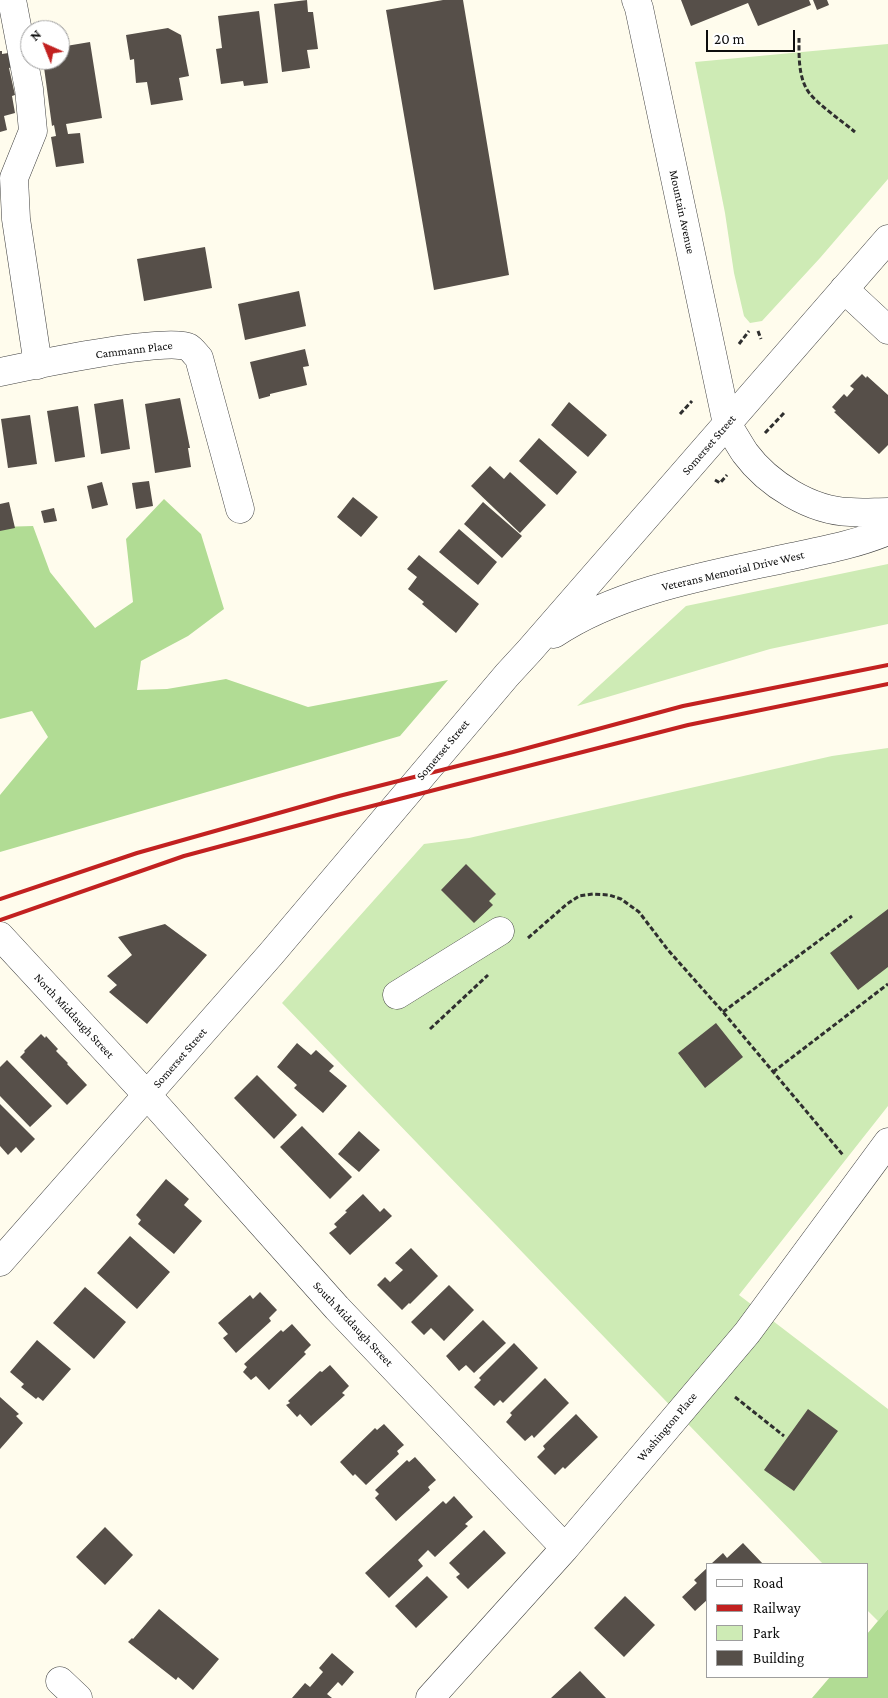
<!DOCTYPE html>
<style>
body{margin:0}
#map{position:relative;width:888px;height:1698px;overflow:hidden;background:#fffced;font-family:"Crimson Pro",serif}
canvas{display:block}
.legend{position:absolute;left:706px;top:1563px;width:162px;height:115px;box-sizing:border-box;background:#fff;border:1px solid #9e9e9e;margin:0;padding:6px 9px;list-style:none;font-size:15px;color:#0d0d0d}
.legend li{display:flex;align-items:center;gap:10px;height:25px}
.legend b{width:25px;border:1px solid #9e9e9e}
.north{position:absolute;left:20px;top:20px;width:50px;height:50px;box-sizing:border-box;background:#fff;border:1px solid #9e9e9e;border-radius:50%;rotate:316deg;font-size:14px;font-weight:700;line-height:20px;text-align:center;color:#0d0d0d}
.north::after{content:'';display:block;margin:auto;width:18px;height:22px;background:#c22120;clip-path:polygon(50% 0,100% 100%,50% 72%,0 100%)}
.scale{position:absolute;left:706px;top:30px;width:89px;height:22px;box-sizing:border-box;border:2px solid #0d0d0d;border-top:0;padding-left:6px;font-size:15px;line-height:18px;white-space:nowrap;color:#0d0d0d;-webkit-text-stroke:4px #fff;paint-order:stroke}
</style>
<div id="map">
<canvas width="888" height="1698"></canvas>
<ul class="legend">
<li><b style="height:6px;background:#fff"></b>Road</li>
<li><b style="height:6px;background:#c22120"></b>Railway</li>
<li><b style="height:14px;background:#ceebb5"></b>Park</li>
<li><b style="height:14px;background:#564f49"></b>Building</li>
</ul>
<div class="north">N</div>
<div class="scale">20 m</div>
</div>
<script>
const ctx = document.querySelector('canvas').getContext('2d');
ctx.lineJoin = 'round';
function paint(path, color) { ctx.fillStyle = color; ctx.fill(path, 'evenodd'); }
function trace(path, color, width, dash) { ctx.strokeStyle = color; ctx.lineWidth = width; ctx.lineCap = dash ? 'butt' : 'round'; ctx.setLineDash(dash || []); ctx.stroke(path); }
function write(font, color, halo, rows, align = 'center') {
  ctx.font = font + ' "Crimson Pro",serif'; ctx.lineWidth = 5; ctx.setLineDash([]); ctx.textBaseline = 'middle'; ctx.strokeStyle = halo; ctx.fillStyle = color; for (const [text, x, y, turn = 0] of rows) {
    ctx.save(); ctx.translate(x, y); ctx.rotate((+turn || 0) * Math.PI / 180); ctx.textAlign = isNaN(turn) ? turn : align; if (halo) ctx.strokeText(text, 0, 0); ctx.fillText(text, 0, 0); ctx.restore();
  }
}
const green = new Path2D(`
 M888,44V179L820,258L762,321L750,323L744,316L734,273L725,213L695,62Z
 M888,564V624L770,649L577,706L686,606Z
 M888,748V1106L739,1295L888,1409V1609L878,1621L867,1610V1564H823L282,1003L424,844L469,838L832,756Z`);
const forest = new Path2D(`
 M164,499L201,534L224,609L188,636L141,661L137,690L167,689L226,679L308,707L448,680L400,736L0,852V795L48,737L32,711L0,719V527L33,526L50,572L95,628L133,602L126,539Z
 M888,1609V1698H812L830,1677H867V1634Z`);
const building = new Path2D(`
 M307,0L308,12H313L318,49L307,50L310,68L282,72L274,4Z
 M443,0H463L509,275L434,290L386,10Z
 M681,0H809L811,5L758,26L748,3L691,26Z
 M813,0H827L829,5L817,10Z
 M259,11L268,83L244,86L243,81L221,84L216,49L222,48L218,16Z
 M168,28L181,35L189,76L179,78L183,100L151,105L147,82L136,83L134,59L130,60L126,35Z
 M90,42L102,118L66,124L68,134L80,133L84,163L56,167L51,137L56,136L54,125L52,126L43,60H60V47Z
 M0,51H2V54L15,52L17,66L9,68L15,95L12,96L15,113L4,116L7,130L0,132Z
 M205,247L212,288L144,301L137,259Z
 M299,291L306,326L245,340L238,304Z
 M305,349L309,366L303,367L307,385L270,394V396L259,399L250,362Z
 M862,374L866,378L867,376L888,395V445L879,454L834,412L836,411L832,407L844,394L847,397L854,389L850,386Z
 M180,398L190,448H188L191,467L155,473L145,404Z
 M123,399L130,449L101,454L94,404Z
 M569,402L607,435L588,457L551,425Z
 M78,406L85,457L55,462L47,411Z
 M30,415L37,464L8,468L1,419Z
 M539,438L577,472L557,495L519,461Z
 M490,466L504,479L510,472L546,505L520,533L471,486Z
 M149,481L153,506L136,509L132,483Z
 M102,482L108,505L92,509L87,486Z
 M353,497L378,517L361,537L337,517Z
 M9,502L15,528L0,531V504Z
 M483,502L522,536L502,558L464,524Z
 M54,508L57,521L44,523L41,511Z
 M459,529L497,562L478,585L439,552Z
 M419,555L479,604L456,633L422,604L424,602L408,589L417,577L407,569Z
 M466,864L496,894L489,901L493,905L474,923L441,890Z
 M888,909V967L858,990L830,953Z
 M165,924L207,955L147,1024L109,992L117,985L107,976L132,955L118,937Z
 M716,1023L743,1057L705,1088L678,1053Z
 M41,1034L45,1038L46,1036L58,1049L56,1051L68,1063L67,1064L87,1085L67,1105L20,1057L25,1052L24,1051Z
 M297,1043L311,1055L316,1050L334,1066L329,1071L347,1086L323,1113L294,1088L297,1085L277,1067Z
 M7,1060L52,1106L30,1127L0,1096V1067Z
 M257,1075L297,1115L274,1139L234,1098Z
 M0,1104L35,1139L21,1153L16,1147L8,1155L0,1146Z
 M302,1126L352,1177L330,1199L280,1147Z
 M359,1131L380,1150L359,1172L338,1154Z
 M166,1179L189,1199L184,1205L202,1221L174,1254L138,1224L141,1220L136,1215Z
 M363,1194L380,1212L384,1208L392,1216L350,1255L329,1233L337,1227L334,1224L347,1212L345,1211Z
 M130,1236L170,1272L137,1309L97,1273Z
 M411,1248L438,1276L410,1304L409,1303L402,1310L377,1285L385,1277L390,1282L403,1270L395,1263Z
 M449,1285L474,1310L444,1341L431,1328L424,1335L411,1322Z
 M85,1287L126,1322L94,1359L53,1323Z
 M260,1292L277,1310L269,1318L271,1321L236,1353L223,1338L228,1334L218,1323L250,1295L253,1299Z
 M483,1320L506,1343L474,1373L466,1365L459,1371L446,1356Z
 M292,1324L311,1345L304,1352L306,1354L269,1390L256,1376L251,1380L243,1372L247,1367L244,1364L281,1330L283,1332Z
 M37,1340L71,1369L43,1401L38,1397L36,1399L21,1387L24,1384L10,1372Z
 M514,1343L538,1368L503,1403L500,1400L494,1406L474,1387L481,1380L479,1378Z
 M330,1365L349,1386L342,1393L345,1395L311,1426L300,1414L297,1417L286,1405L290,1403L288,1401L320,1371L322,1372Z
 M545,1378L569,1403L534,1438L532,1435L525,1441L506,1422L512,1415L510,1413Z
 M0,1397L19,1414L16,1416L23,1423L0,1449Z
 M808,1409L838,1431L794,1491L764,1470Z
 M576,1414L598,1437L565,1469L563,1467L555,1475L537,1457L545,1449L543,1446Z
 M384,1424L404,1445L397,1451L399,1454L366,1485L355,1474L353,1476L340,1462L375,1428L377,1430Z
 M415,1457L436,1480L428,1487L430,1490L396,1521L375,1498L379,1494L375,1490L407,1460L409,1462Z
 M454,1496L473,1517L465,1524L468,1526L435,1557L428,1550L418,1560L423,1566L389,1598L365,1573L443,1501L446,1504Z
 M105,1527L133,1555L105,1585L76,1557Z
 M484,1530L506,1553L468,1589L456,1577L460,1574L449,1563Z
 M743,1543L763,1564H711L723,1553L727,1558Z
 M707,1568V1600L695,1611L682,1597L697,1583L694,1580Z
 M427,1576L448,1597L416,1628L395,1606Z
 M625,1596L655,1625L624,1657L594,1628Z
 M159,1609L219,1659L193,1690L178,1677L176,1680L162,1669L128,1642L132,1638L133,1639Z
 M332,1653L354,1672L342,1686L338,1682L327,1694L332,1698H292L305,1683L310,1687L323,1672L319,1668Z
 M580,1671L606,1698H551Z`);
const path = new Path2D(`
 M799,38C799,56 798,79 810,94C820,106 842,121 855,132
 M758,331L761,339
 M739,344L749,331
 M680,414L692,401
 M765,433L784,413
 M715,480L720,483L727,475
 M528,938L567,904L579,896L593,894L609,895L621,899L639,912L668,950L723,1012L843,1155
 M723,1012L852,916
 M430,1029L488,975
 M773,1072L888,984
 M735,1397L784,1436`);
const minor = new Path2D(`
 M12,0L29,89L33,131L14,178L16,219L38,365
 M636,0L639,8L727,424C733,433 739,444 745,453C768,484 811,511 850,512C862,513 875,512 888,512
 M844,289L888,330
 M0,372C28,366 170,336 188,347C192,349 196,355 199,358L240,509
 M554,634C621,589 715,574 792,557C825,550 857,544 888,531
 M0,936L147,1095L337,1308L565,1548
 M397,995L500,931
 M0,1262L271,954L507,675L530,650L888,239
 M60,1681L78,1698
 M430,1698L565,1548L747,1333L888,1142`);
const rail = new Path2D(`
 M0,899L137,853L339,796L513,752L683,706L888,665
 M0,920L184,856L337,815L688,725L888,684`);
const streetNames = [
 ["Mountain Avenue",682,212,78],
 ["Cammann Place",134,350,-7],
 ["Somerset Street",709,445,-49],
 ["Veterans Memorial Drive West",733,571,-13],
 ["Somerset Street",443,750,-50],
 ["North Middaugh Street",74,1016,47],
 ["Somerset Street",180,1058,-49],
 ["South Middaugh Street",353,1324,47],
 ["Washington Place",667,1427,-50]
];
paint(green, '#ceebb5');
paint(forest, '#b1dc94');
paint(building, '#564f49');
trace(minor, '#404040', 29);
trace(path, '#2f2f2f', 3, [5, 2.5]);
trace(minor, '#fff', 28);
trace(rail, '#c22120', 4);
write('12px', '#0d0d0d', '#fff', streetNames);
</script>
